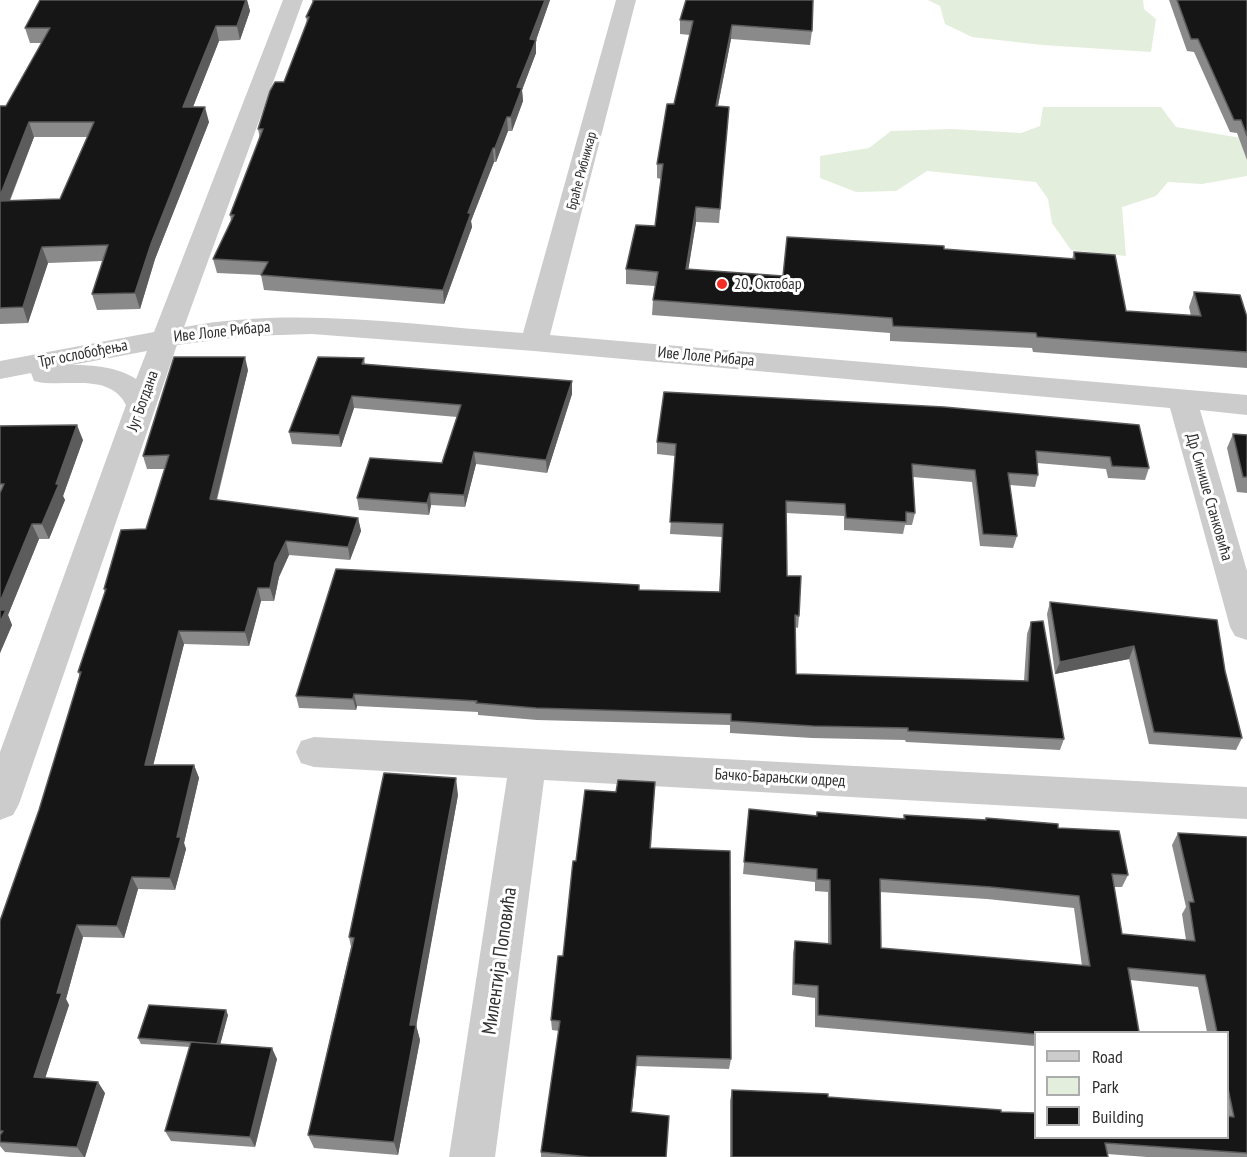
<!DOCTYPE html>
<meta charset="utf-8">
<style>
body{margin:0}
#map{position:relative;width:1247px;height:1157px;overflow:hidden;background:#fff;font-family:"PT Sans Narrow",sans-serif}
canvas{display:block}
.legend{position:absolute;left:1034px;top:1031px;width:195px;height:108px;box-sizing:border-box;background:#fff;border:2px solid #acacac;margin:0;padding:8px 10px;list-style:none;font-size:18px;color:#2f2f2f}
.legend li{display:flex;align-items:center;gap:12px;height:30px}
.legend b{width:30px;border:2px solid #acacac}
</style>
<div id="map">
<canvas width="1247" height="1157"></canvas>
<ul class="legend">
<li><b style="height:8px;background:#ccc"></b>Road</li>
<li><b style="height:16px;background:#e3eedc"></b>Park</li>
<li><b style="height:16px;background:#161616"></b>Building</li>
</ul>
</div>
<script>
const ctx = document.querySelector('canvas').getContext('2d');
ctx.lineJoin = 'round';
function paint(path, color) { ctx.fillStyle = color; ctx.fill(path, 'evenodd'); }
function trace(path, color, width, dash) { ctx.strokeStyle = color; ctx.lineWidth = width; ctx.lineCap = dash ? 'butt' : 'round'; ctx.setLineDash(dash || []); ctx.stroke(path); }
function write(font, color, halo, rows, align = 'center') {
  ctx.font = font + ' "PT Sans Narrow",sans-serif'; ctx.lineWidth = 6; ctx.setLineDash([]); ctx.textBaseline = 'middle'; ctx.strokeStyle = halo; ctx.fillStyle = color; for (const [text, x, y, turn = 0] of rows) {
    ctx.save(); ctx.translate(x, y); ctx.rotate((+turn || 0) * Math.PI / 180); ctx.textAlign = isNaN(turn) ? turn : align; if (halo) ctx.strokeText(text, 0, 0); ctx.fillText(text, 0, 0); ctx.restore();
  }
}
const green = new Path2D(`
 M928,0H1143L1144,9L1156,19L1151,52L1042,45L972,37L945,24L940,6Z
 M1043,107H1161L1176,127L1247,139V176L1202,184L1168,182L1156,196L1122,207L1126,256L1071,250L1052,223L1048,199L1036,182L927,171L896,191L856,192L820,178V156L869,148L891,131L952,129L1021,133L1040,126Z`);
const street = new Path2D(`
 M283,0H303L184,327C295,306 411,325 523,333L616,0H636L550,335L1247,395V415L1200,410L1247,571V640L1235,636L1230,627L1170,408L534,351L312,334L248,336L177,345L19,804L13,815L0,820V752L126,405C109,371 63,389 34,381L31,373L0,379V361L154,332ZM147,351L136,379C118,367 93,365 72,365Z
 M314,737L1247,787V819L544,780L495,1157H449L507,778L314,767L301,763L296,752L301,741Z`);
const wall = new Path2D(`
 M40,0H247L250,11L240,40L219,41L193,107L209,122L155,259L140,309L97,310L92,294L103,261L48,263L28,323L0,324V106H6L42,43H30L25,28ZM34,137H87L60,199L10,201Z
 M312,0H550L536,40V53L522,90L523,101L512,131H508L496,162H494L471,221L472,227L444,304L264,290L261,275L217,273L213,259L231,221L230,215L260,139L258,129L284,82L307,22L306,17L313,4Z
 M1169,0H1247V160L1237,133L1230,132L1194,52L1187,51Z
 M680,20L812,31L810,45L731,39L718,106L729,107L719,223L696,222L688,270L783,276L944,249L1072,259L1074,252L1126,311L1191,316L1189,307L1194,292L1247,317V368L1033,352L1032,348L890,341V333L652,315L653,300L655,286L626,284V269L655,226L661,179L657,178V164L674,104L690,35L680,34Z
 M364,358L365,364L572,381V394L547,473L476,464L465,507L431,505L429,515L359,510L357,498L442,463L457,417L354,408L341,447L292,444L289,432Z
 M248,370L217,500L358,518L361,531L350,560L289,555L279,577L274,601H261L249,646L184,644L153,765H194L199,778L184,843L186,849L175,890L138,889L124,938L83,937L66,999L69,1005L45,1078L105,1093L85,1157H71L5,1152L0,1146V921L39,810L80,677L78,672L105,592L104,589L146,529L165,469H147L143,456Z
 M944,407L1149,468L1145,480L1108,478L1106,469L1037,463L1038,475L1035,487L1010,485L1017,536L1013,548L980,546L972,482L913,477L915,513L912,525H905L903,534L844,530V516L786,513L787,576L799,616L798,628L795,627L796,674L1024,681L1027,634L1031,622L1064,739L1060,750L906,742L905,740L812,738L730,733V725L537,720L478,715V712L357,706L356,710L299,708L296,696L639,590L719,592L722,537L670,534L675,456L657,454V442Z
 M0,426L83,440L63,496L65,500L49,539H39L8,615L12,625L0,653Z
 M1233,434L1247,435V493L1237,492L1227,448Z
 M1050,602L1225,671L1242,738L1236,750L1149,744L1129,659L1055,674L1047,614Z
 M655,782L651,848L731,1059L729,1069L636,1066L632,1112L666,1157H541V1152L559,1031L552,1030L551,1020L563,956L576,861L616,792Z
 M458,795L416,1025L420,1040L398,1155L314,1148L308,1135L351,947L349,937Z
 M749,809L816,816L817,812L903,819L904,815L985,820L986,818L1058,828L1128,875L1122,887H1114L1122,934L1186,940L1182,914L1186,907L1172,845L1178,833L1247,837V1157H1147L1107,1154L1108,1157H730V1101L732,1090L828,1097L1001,1112L1227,1137V1032H1207L1198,987L1130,980L1035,1032V1046L815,1027V998L792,995L793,953L795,941L828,944V892L815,891V882L743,874ZM880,892L987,899L1074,908L1082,966L881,948Z
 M228,1015L220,1044L277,1059L255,1147L171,1141L165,1131L190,1047L141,1044L138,1038Z`);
const shadedWall = new Path2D(`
 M246,0H247L250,11L240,40L237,26Z
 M545,0H550L535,43L536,40V53L522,90L523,101L512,131L511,117L517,87L530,39Z
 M732,25L731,39L715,120L716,106Z
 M216,26L219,41L187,122L183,107Z
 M205,107L209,122L155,259L140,309L135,293L151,244Z
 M507,117L508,131L496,162L495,148Z
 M29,122L34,137L3,217L0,207V196Z
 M493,148L494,162L471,221L472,227L444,304L443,290L468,213Z
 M696,207V222L686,284V269Z
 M42,247L48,263L28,323L23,307Z
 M245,357L248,370L213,513L210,499Z
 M572,381V394L547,473L546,460Z
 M352,396L354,408L341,447L339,435Z
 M77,425L83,440L63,496L65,500L49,539L42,524Z
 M474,452L476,464L465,507L464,495Z
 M430,493L431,505L429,515L427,503Z
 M358,518L361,531L350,560L348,547Z
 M32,524L39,539L8,615L12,625L0,653V602Z
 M286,541L289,555L279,577L274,601L270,588L275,563Z
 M258,588L261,601L249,646L245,632Z
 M179,631L184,644L150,778L145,765Z
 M1134,646L1129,659L1055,674L1060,662Z
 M354,694L357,706L356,710L353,699Z
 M194,765L199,778L184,843L186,849L175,890L170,878L177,837Z
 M456,778L458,795L415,1033L416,1025L420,1040L398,1155L394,1142L410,1025Z
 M132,877L138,889L124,938L117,926Z
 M77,925L83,937L66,999L69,1005L42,1088L34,1077Z
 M226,1010L228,1015L219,1049L217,1044Z
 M272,1048L277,1059L255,1147L250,1137Z
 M637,1056L636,1066L631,1122V1112Z
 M98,1082L105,1093L85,1157H84L77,1147Z`);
const building = new Path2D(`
 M40,0H246L237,26H216L183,107H205L151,244L135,293L92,294L108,245L42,247L23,307L0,308V201L60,199L94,122H29L0,196V106H6L50,28H25Z
 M314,0H545L530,39L536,40L517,87L522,88L511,117H507L495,148H493L468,213H471L443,290L261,275L268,262L213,259L234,215H230L263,129H258L270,91L275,82H284L309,17H306Z
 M686,0H813L812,31L732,25L716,106L729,107L720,209L696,207L686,269L783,276L787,237L944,246V249L1075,259L1074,252L1115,255L1126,311L1201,316L1194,292L1240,295L1247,317V352L1037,337L1036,333L893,326L892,318L653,300L658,272L626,269L636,225L655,226L663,164H657L667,104H674L693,21L680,20Z
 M1177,0H1247V136L1241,120H1234L1198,39H1191Z
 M174,357H245L210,499L358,518L348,547L286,541L275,563L270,588H258L245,632L179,631L145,765H194L177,837H181L170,878L132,877L117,926L77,925L57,993H62L34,1077L98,1082L77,1147L0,1142V1135L3,1131H0V921L39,810L81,672H78L106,589H104L121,530L146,529L169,455L143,456Z
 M318,357L364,358L362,364L572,381L546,460L474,452L464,495L430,493L427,503L357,498L370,458L442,463L461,405L352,396L339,435L289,432Z
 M664,392L944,407L1139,425L1149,468L1112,466L1110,457L1036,451L1038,475L1008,473L1017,536L983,534L975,470L912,464L915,513L906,512V522L846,518L845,504L786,501L787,576H801L799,616L795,615L796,674L1028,681L1031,622L1043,621L1064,739L908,731V728L813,726L731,721V714L536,708L476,703L477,701L354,694L353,699L296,696L336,569L639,585V590L720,592L723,524L670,522L676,444L657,442Z
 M77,425L56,484H59L42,524H32L0,602V493L4,484H0V426Z
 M1233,434L1247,435V477H1243Z
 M1050,602L1217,620L1225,671L1242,738L1154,732L1134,646L1060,662Z
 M0,610H6L0,622Z
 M384,773L456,778L410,1025H416L394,1142L308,1135L354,938L349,937Z
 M618,780L655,782L650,848L730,851L731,1059L637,1056L631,1112L669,1116L666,1157H589L541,1152L560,1021L551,1020L558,956H563L573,861H576L585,790L616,792Z
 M749,809L817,816V812L905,819L904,815L986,820V818L1058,824V828L1119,831L1128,875L1112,874L1122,934L1195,941L1189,902H1194L1178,833L1247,837V1153L1105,1143L1108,1157H732V1090L828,1094V1097L1001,1110V1112L1035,1113V1137H1227V1116L1234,1117L1227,1084V1032H1217L1205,975L1128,968L1139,1032H1035V1034L818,1015V986L794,984L795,941L831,944L830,880L817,879V869L744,862ZM880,879L991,887L1079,896L1090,966L881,948Z
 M149,1005L226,1010L217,1044L138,1038Z
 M191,1042L272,1048L250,1137L165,1131Z`);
const markers = [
 [722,284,6,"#f32d24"]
];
const farStreetnames = [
 ["Браће Рибникар",582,171,-75]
];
const poiNames = [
 ["20. Октобар",734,284]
];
const streetNames = [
 ["Иве Лоле Рибара",222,332,-6],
 ["Трг ослобођења",83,354,-11],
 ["Иве Лоле Рибара",706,357,5],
 ["Југ Богдана",143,401,-70],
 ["Др Синише Станковића",1209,497,74],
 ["Бачко-Барањски одред",780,778,3]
];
const nearStreetnames = [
 ["Милентија Поповића",500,961,-82]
];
paint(green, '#e3eedc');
paint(street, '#ccc');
paint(wall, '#8a8a8a');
paint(shadedWall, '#5c5c5c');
paint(building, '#161616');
trace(building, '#5c5c5c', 1.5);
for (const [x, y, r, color] of markers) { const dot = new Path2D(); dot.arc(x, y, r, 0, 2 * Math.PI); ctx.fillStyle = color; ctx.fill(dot); trace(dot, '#fff', 2); }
write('14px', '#2f2f2f', '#fff', farStreetnames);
write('16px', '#2f2f2f', '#fff', poiNames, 'left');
write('16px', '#2f2f2f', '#fff', streetNames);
write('20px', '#2f2f2f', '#fff', nearStreetnames);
</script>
